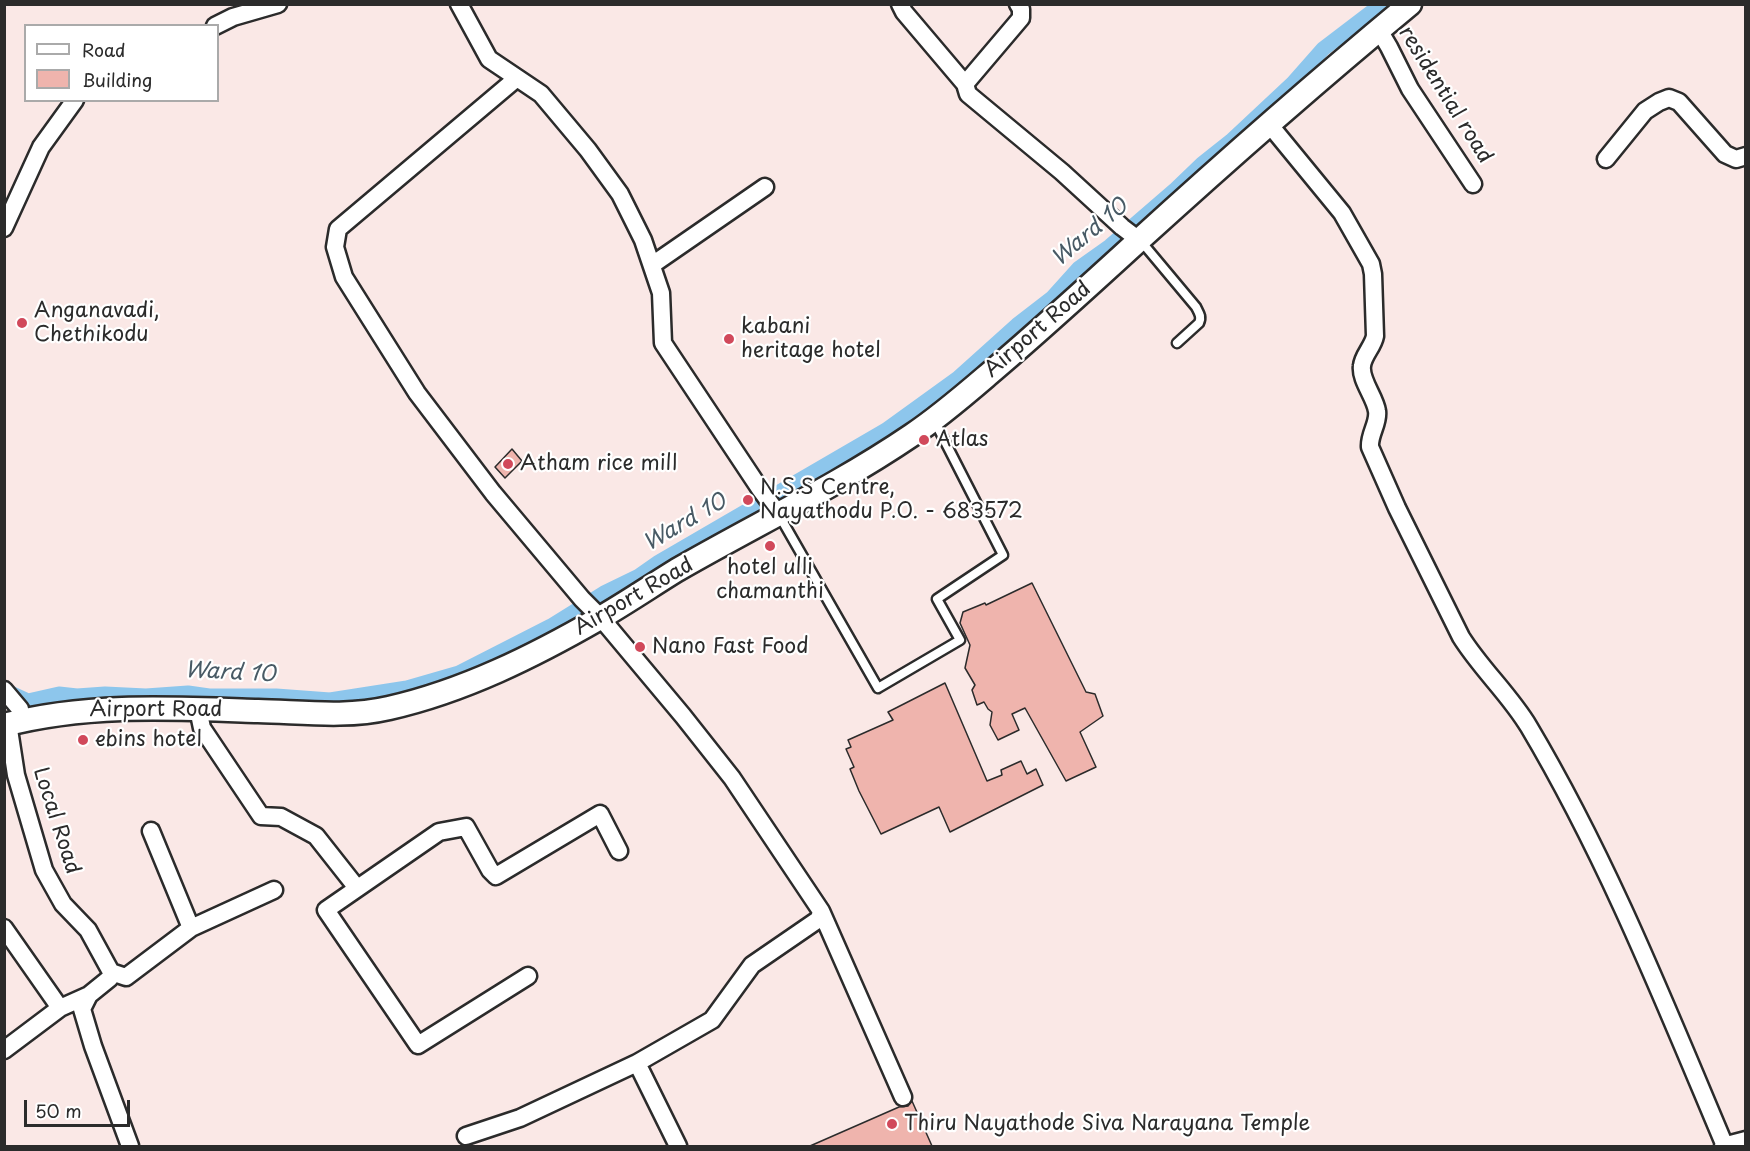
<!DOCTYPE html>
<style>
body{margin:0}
#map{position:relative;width:1750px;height:1151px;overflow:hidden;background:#fae8e6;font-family:"Playpen Sans",sans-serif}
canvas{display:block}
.frame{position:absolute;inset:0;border:6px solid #2b2b2b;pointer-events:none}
.legend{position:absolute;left:24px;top:24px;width:195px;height:78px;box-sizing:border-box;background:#fff;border:2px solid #aaa;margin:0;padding:8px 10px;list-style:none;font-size:18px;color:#2b2b2b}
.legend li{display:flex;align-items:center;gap:12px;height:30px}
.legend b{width:30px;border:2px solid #aaa}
.scale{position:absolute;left:24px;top:1100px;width:106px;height:27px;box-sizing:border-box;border:3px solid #2b2b2b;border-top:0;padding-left:8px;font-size:18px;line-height:21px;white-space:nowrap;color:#2b2b2b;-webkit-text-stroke:4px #fff;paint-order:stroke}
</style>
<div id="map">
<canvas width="1750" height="1151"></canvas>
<div class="frame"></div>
<ul class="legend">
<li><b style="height:8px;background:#fff"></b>Road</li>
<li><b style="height:16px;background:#efb4ad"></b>Building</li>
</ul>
<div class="scale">50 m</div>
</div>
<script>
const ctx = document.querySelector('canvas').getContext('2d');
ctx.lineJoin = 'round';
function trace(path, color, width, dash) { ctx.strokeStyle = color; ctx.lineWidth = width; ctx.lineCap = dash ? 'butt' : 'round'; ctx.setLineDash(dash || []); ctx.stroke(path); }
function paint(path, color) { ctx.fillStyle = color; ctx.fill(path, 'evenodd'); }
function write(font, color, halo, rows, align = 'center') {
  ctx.font = font + ' "Playpen Sans",sans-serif'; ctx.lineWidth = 4.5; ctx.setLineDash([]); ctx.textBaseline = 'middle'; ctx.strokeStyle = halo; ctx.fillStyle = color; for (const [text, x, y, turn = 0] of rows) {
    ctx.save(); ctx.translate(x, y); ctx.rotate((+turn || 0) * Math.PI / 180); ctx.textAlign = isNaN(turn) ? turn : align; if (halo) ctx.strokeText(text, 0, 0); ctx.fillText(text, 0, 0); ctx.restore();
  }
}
const canal = new Path2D(`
 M4,690L28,701L59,694L77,696L105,694L146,696L188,693L209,696H276L330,700L407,688L459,673L551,626L604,593L639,576L659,562L886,430L958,378L1017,325L1052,298L1079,268L1110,246L1176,189L1202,164L1231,141L1293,83L1323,49L1382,4`);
const building = new Path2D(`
 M512,449L522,461L505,478L495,467Z
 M1032,583L1086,692L1095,694L1103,716L1080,732L1096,767L1066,781L1025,708L1012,714L1019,730L998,740L990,725L992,712L988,709L984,702L977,705L972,690L975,685L965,668L970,645L960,623L963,612L985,603L986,605Z
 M945,683L987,781L1002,775L1001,770L1021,761L1027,774L1036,769L1043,785L950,832L939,807L881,834L859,791L850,769L854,767L846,749L851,747L848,740L893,720L888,712Z
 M912,1101L932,1146H810L899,1107L908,1106Z`);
const lane = new Path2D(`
 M1140,240L1196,307C1199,313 1202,317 1199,323L1177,343
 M779,515L878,688L960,640L937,599L1003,555L934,420`);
const street = new Path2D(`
 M459,4L489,59L541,94L588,150L620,194L643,240L661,293L663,343L760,489L779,515
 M900,4L904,12L965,84
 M1018,4L1021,9V18L965,84L968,94L1062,172L1122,227L1139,240
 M215,26L233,17L278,4
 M1379,30L1389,47L1410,89L1473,184
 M517,78L338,229L335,247L344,277L417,393L493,493L582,599L601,618L683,716L732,778L821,911L819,919L752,965L712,1020L637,1063L678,1146
 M1269,124L1342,213L1371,264L1373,274L1375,336C1373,347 1363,355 1362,366C1360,380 1375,397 1377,411C1379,423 1369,434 1370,447L1397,508L1461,637C1481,669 1510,695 1529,727C1608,860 1665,1004 1725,1146
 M1606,159L1645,111L1659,102L1669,98L1679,102L1725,154L1736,159L1746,156
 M4,228L41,147L75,100
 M652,265L765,187
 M4,690L20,709L22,721
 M198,709L202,728L261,816L281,817L316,836L357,888
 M8,723L16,775L44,870L63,904L88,930L111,972L110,978L89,995L82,1009L93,1046L130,1146
 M151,831L191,928L274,890
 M821,911L903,1097
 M4,928L60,1008
 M111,972L126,977L191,928
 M528,976L418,1045L326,910L439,832L466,827L490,870L496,876L600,814L619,851
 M4,1050L60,1008L89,995
 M466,1136L520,1118L637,1063
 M1723,1146L1746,1140`);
const secondary = new Path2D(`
 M4,725C87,703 174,708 258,711C302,712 346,718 389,708C464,691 534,656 600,618C626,603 651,586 677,570C755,525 837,486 912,435C942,415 969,391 996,368C1044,327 1090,285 1137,242C1226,161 1317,81 1410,4`);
const markers = [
 [22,323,6,"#d1495b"],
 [729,339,6,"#d1495b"],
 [924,440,6,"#d1495b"],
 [508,464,6,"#d1495b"],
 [748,500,6,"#d1495b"],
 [770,546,6,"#d1495b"],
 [640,647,6,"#d1495b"],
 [83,740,6,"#d1495b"],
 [892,1124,6,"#d1495b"]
];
const streetNames = [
 ["residential road",1445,95,58],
 ["Airport Road",1038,330,-41],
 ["Airport Road",634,597,-30],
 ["Airport Road",156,710],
 ["Local Road",56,821,72]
];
const poiNames = [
 ["Anganavadi,",34,311],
 ["Chethikodu",34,335],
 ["kabani",741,327],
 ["heritage hotel",741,351],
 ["Atlas",936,440],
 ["Atham rice mill",520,464],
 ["N.S.S Centre,",760,488],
 ["Nayathodu P.O. - 683572",760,512],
 ["hotel ulli",770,568,"center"],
 ["chamanthi",770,592,"center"],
 ["Nano Fast Food",652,647],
 ["ebins hotel",95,740],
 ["Thiru Nayathode Siva Narayana Temple",904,1124]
];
const waterNames = [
 ["Ward 10",1090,233,-40],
 ["Ward 10",685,523,-30],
 ["Ward 10",230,673,3]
];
trace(canal, '#8dc6ec', 15);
paint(building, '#efb4ad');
trace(building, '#2b2b2b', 1.5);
trace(lane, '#2b2b2b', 13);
trace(street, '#2b2b2b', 21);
trace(secondary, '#2b2b2b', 27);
trace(lane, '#fff', 8);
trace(street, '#fff', 16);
trace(secondary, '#fff', 22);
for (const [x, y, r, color] of markers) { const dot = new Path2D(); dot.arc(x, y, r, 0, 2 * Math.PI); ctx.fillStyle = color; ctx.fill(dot); trace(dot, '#fff', 2); }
write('21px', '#2b2b2b', '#fff', streetNames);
write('21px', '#2b2b2b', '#fff', poiNames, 'left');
write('italic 22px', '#485a65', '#fff', waterNames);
</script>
